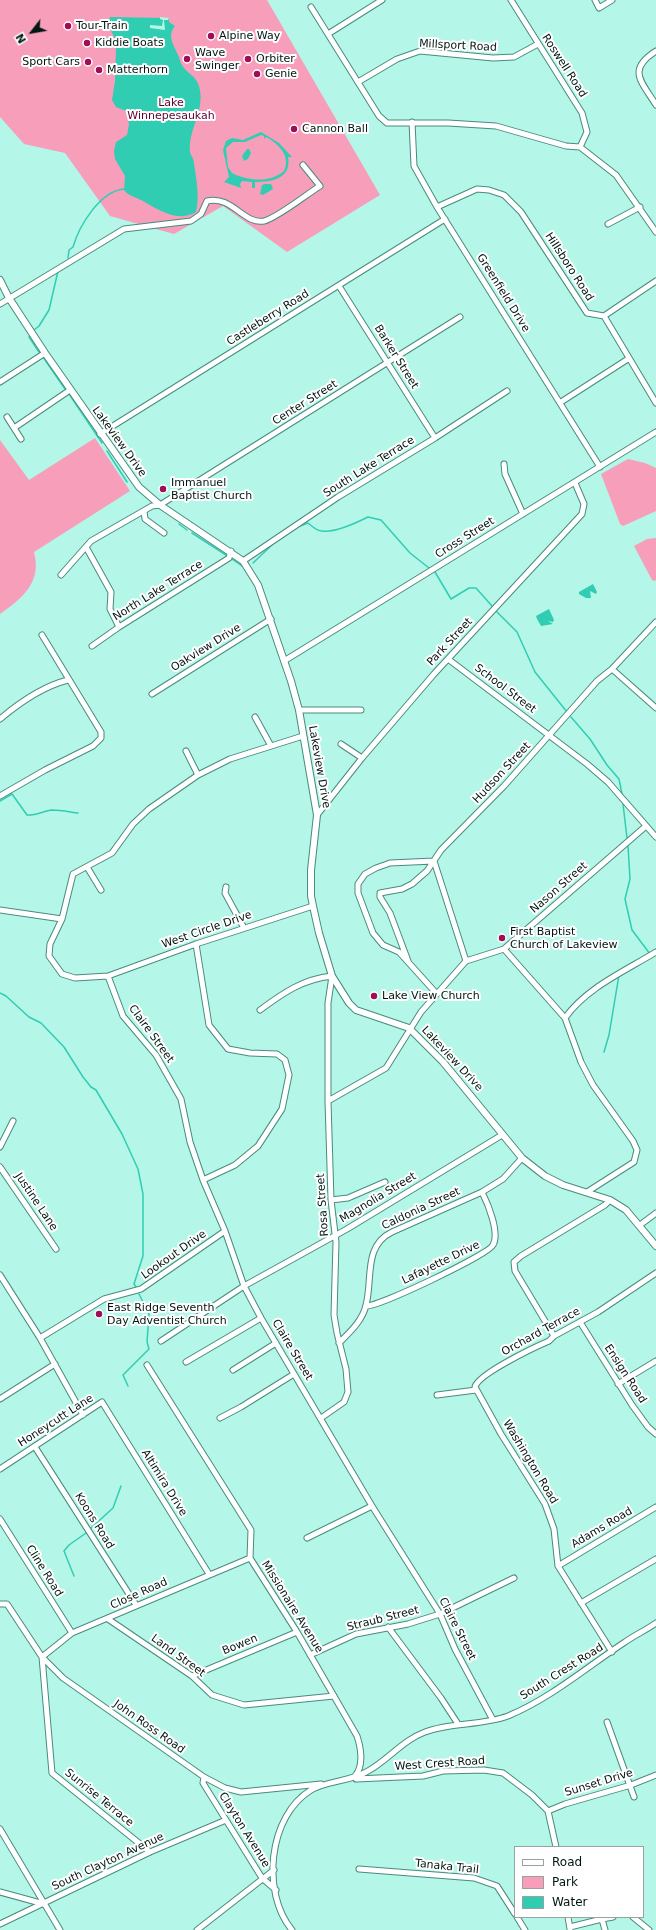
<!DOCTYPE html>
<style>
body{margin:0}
#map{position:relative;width:656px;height:1930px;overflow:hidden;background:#b4f7e8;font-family:"DejaVu Sans",sans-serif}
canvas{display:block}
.legend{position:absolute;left:514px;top:1846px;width:130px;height:72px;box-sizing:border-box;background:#fff;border:1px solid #99a2a0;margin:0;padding:5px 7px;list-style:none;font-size:12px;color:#001611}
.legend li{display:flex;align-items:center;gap:8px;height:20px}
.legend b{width:20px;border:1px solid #99a2a0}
.north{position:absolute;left:12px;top:12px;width:40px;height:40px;-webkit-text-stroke:3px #fff;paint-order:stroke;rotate:239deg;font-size:11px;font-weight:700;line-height:16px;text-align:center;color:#001611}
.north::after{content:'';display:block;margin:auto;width:14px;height:18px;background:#001611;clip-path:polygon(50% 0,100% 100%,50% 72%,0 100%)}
</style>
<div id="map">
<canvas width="656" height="1930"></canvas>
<ul class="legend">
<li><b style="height:5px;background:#fff"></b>Road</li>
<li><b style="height:11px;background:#f79ebb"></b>Park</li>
<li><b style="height:11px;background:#30cdb3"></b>Water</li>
</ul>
<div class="north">N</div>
</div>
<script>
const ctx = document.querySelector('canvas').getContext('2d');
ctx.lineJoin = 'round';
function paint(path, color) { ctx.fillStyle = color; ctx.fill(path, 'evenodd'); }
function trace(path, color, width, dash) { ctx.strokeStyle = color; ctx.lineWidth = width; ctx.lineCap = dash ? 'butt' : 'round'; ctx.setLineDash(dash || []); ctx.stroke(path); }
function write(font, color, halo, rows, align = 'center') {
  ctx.font = font + ' "DejaVu Sans",sans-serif'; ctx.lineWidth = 4; ctx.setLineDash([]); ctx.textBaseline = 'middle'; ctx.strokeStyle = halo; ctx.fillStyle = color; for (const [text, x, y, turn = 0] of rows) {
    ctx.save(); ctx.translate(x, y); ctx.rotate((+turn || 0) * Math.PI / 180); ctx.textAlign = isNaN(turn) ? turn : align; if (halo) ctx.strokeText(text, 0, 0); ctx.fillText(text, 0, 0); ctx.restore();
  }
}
const green = new Path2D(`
 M0,0H267L380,195L287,252L223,206L174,234L110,216L65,153L24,144L0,117Z
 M95,438L130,491L34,552C42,582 23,598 0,614V440L29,480Z
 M628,459L645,463L656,468V511L623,526L620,524L601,474Z
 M656,538V580L654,581L652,580L634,546L647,539Z`);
const water = new Path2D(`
 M110,17L169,18V22L175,26C166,36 175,47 179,57C180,59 180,63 182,65C187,74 195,74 199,86C206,111 188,128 190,152C191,156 194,159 194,163C196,178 200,196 196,212C177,223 159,210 143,201C136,197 128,196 124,190L125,176L115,159L114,151L116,142L127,135L129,124L126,111L116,107L112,100L115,81L116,47L125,48L127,42L125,38L115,39L108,24Z
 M261,132L279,143L292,157H288C292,179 271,182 255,182V188H252V182L242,181L240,184L241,188L224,182L229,177L223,150L226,141L232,138L243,140ZM261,135L264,136V139L266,137C279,144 291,156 284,171C271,183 247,181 232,173L228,167L226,148L233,142H245Z
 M247,149H249L251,153L248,159L244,161L242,156Z
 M265,184H271L273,189L263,195L260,194L262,185Z
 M593,584L597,592L596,594L590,591L591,598H586L579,594V592Z
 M549,609L554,620L553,622L548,621L553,624L541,626L537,619L536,616Z`);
const pier = new Path2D(`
 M160,17L169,18L168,20H164L165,30L150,28V25L162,26L163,20L160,19Z`);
const stream = new Path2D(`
 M68,258L69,250L73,247C79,226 100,191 124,189
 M33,331L39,326L49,310L58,271
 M30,336L29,337L39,352
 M43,357L65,389
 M69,394L102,443
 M107,451L127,482
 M179,524L187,530
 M300,526L308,523C312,526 316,531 322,531C335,533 356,523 368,517L381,520L410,553L429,568
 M192,533L226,555
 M232,559L242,566
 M253,563L273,544L290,532
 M435,572L451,599L469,588H476L492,606
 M495,610L517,632L535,672L567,712
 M571,717L590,739L607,765L619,779L622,794
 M0,801L12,794L27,815C34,816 44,811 52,810C61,810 70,812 78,813
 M623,804L627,838
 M628,846L630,879L625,899L632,930L650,954
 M0,993L6,996L29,1017L41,1023L64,1047L83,1077L91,1087L96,1090L122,1134L138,1169L143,1194V1256L134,1284L136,1287
 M604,1052L609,1035L619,975
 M128,1386L123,1375L149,1349L147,1342L149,1314L139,1294
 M91,1528L113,1508L121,1486
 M74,1576L64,1551L69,1545L86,1533`);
const minor = new Path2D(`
 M511,0L582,113L587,132L580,147
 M595,0L599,8L612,0
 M311,7L379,116L387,123H448L496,126L566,146L580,147L616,175L656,232
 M328,34L382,0
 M656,51C626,70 642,82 656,105
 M358,82L397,59L420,51L493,58L514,57L538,44
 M412,122L414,166L437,207L600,467
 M437,207L477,189L489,190L504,195L521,212L587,313L604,316L656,403
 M608,224L640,207
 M339,286L435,438
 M0,304L124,229L191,221L201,214L207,201C232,195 244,225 264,221C277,218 307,194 320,186L303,165
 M604,316L656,281
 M0,382L45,353
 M561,402L628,359
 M7,417L21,439
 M14,428L70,390
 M100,434L445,219
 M504,464L505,474L523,514
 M144,511L145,519L164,533
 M86,547L111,592L110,609L119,627
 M243,561L338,497L435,438L507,391
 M61,575L91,541L152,506L160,505L460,317
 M92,646L119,627L229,558L231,551
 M448,659L587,764L608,782L656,837
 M284,661L656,432
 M612,669L656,708
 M152,694L271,619
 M299,710H361
 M255,717L271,746
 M0,719C19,703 44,686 68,680
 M303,736L230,759L198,775L149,809L133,824L112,853L73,874L62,919L50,944L49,956L62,974L75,978L108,976L196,944L313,906
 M341,744L362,758
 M186,751L198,775
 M0,796L45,770L93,746L101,738V732L42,635
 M317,815L362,758L434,674L582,514L584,504L575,483
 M434,861L390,863L376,868L365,874L358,884V893L373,933L383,945L399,952L436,993
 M434,861L466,961
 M87,867L101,890
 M226,887L225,893L244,928
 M0,910L62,919
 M196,944L209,1025L228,1049L250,1053L277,1054L285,1060L289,1075L282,1109L258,1146L235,1165L203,1180
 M504,949L565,1018L581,1062L593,1085L633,1141L637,1150L634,1162L587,1192
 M408,961L390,913L380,897V893L402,889L412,884L427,871L441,850L504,786L597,681L612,669L656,622
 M108,976L123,1016L156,1055L181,1099L190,1142L203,1180L225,1231L244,1286L261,1318L372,1506L440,1614L455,1649L493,1720
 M260,1010C283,993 303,979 332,976L328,1003V1101L331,1200L336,1242L334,1315L337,1333L346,1369L348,1392L344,1402L321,1418
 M565,1018C586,988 625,971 656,952
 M328,1101L386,1068L421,1012L466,961L504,949L646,826
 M0,1147L13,1121
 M0,1167L56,1249
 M331,1200L348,1198L385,1182
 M640,1225L656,1213
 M0,1275L40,1338L83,1415
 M366,1306C378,1307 488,1255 493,1245C500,1233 488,1204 482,1192
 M580,1322L632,1405L648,1427L656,1434
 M554,1336L515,1271L514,1262L521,1256L605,1205L610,1200
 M40,1338L104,1299L141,1289L225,1231
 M161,1341L244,1286L347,1229L502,1135
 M339,1343C350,1332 363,1320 366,1305C373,1279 363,1246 392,1232L482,1192L503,1179L522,1158
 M186,1362L261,1318
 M147,1365L251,1530L250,1558L297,1632L357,1736C361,1748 364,1766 355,1776
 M233,1370L276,1343
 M618,1384L656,1361
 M437,1395L476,1390
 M0,1399L55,1364
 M220,1418L241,1407L294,1374
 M35,1447L136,1605
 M0,1469L102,1402L209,1574
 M0,1519L72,1633
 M307,1538L372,1506
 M558,1566L656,1507
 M581,1603L656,1559
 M0,1604H7L42,1657L63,1678L204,1777L225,1788L241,1792L321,1784
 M108,1619L192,1676L212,1695L244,1705L334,1696
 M388,1627L441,1698L458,1724
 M612,1652L558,1566L554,1529L545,1504L501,1434L475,1387C478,1374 535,1347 549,1341L554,1336L598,1312L656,1273
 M310,1655L356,1634L408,1624L440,1614L514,1578
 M192,1676L297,1632
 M607,1722L634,1797
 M204,1777L203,1783L262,1878L276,1890
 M356,1779L423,1776L443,1771L484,1770L503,1773L532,1795L548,1811L556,1847
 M548,1811L565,1804L631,1785L656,1775
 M0,1829L60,1930
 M150,1852L52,1773L42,1657L72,1633L250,1558
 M359,1869L474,1878L497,1886L515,1914
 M0,1892L44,1904
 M517,1917L525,1930
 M568,1917L570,1929
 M633,1917L649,1930
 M0,1924L150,1852L226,1820
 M570,1927L602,1919
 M197,1930L274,1870
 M292,1930C261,1893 268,1816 311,1790C329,1780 350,1782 368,1771C388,1760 403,1740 425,1732C451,1722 481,1726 508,1716C551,1698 587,1667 625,1642C635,1635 646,1630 656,1623
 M605,1930L602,1919L613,1917`);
const major = new Path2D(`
 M0,280L9,298L45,353L139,487L160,505L243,561L258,585L291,681L299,710L317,815L311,870V896L313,906L319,933L332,976L349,1003L356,1010L409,1028L443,1062L522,1158L545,1176L563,1185L610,1200L626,1210L656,1246`);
const markers = [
 [68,26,4,"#9f0d56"],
 [211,36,4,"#9f0d56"],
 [87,43,4,"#9f0d56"],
 [187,59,4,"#9f0d56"],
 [248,59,4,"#9f0d56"],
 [88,62,4,"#9f0d56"],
 [99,70,4,"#9f0d56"],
 [257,74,4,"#9f0d56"],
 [294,129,4,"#9f0d56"],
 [163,489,4,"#9f0d56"],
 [502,938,4,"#9f0d56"],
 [374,996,4,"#9f0d56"],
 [99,1314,4,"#9f0d56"]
];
const poiNames = [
 ["Tour-Train",76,26],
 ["Alpine Way",219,36],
 ["Kiddie Boats",95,43],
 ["Wave",195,53],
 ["Swinger",195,66],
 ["Orbiter",256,59],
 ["Sport Cars",80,62,"right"],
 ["Matterhorn",107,70],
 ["Genie",265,74],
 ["Cannon Ball",302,129],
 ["Immanuel",171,483],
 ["Baptist Church",171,496],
 ["First Baptist",510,932],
 ["Church of Lakeview",510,945],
 ["Lake View Church",382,996],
 ["East Ridge Seventh",107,1308],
 ["Day Adventist Church",107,1321]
];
const streetNames = [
 ["Millsport Road",458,46,3],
 ["Roswell Road",564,66,57],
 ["Hillsboro Road",569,267,57],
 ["Greenfield Drive",503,293,58],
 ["Castleberry Road",268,318,-32],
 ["Barker Street",396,357,58],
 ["Center Street",305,403,-32],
 ["Lakeview Drive",119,442,54],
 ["South Lake Terrace",369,467,-32],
 ["Cross Street",465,538,-32],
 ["North Lake Terrace",158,591,-32],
 ["Park Street",450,642,-47],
 ["Oakview Drive",206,648,-32],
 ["School Street",505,689,37],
 ["Lakeview Drive",319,767,80],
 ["Hudson Street",502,773,-47],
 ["Nason Street",559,888,-41],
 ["West Circle Drive",207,930,-19],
 ["Claire Street",151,1034,54],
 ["Lakeview Drive",452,1059,47],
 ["Magnolia Street",378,1198,-31],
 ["Justine Lane",36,1202,56],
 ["Rosa Street",323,1205,-94],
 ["Caldonia Street",421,1209,-25],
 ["Lookout Drive",174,1255,-35],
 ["Lafayette Drive",441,1263,-26],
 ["Orchard Terrace",541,1332,-29],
 ["Claire Street",292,1350,59],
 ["Ensign Road",625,1374,57],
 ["Honeycutt Lane",56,1421,-33],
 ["Washington Road",530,1462,59],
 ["Altimira Drive",164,1483,58],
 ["Koons Road",94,1521,58],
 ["Adams Road",602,1528,-31],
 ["Cline Road",44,1571,58],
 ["Close Road",139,1594,-24],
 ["Missionaire Avenue",292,1607,58],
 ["Straub Street",383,1619,-14],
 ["Claire Street",457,1629,63],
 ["Bowen",240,1645,-22],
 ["Land Street",178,1656,36],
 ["South Crest Road",562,1672,-32],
 ["John Ross Road",149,1727,35],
 ["West Crest Road",440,1764,-4],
 ["Sunset Drive",599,1783,-17],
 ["Sunrise Terrace",99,1798,39],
 ["Clayton Avenue",244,1830,58],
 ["South Clayton Avenue",108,1862,-25],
 ["Tanaka Trail",447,1867,6]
];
const parkNames = [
 ["Lake",171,103],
 ["Winnepesaukah",171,116]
];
paint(green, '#f79ebb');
paint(water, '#30cdb3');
paint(pier, '#b4f7e8');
trace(stream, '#30cdb3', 1.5);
trace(minor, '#498b7d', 7);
trace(major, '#498b7d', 8);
trace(minor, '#fff', 5);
trace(major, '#fff', 6);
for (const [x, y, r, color] of markers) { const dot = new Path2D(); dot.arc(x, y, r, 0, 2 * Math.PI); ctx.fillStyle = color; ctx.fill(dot); trace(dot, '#fff', 1.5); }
write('11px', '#001611', '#fff', poiNames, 'left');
write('11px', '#001611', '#fff', streetNames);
write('11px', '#5f0030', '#fff', parkNames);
</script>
